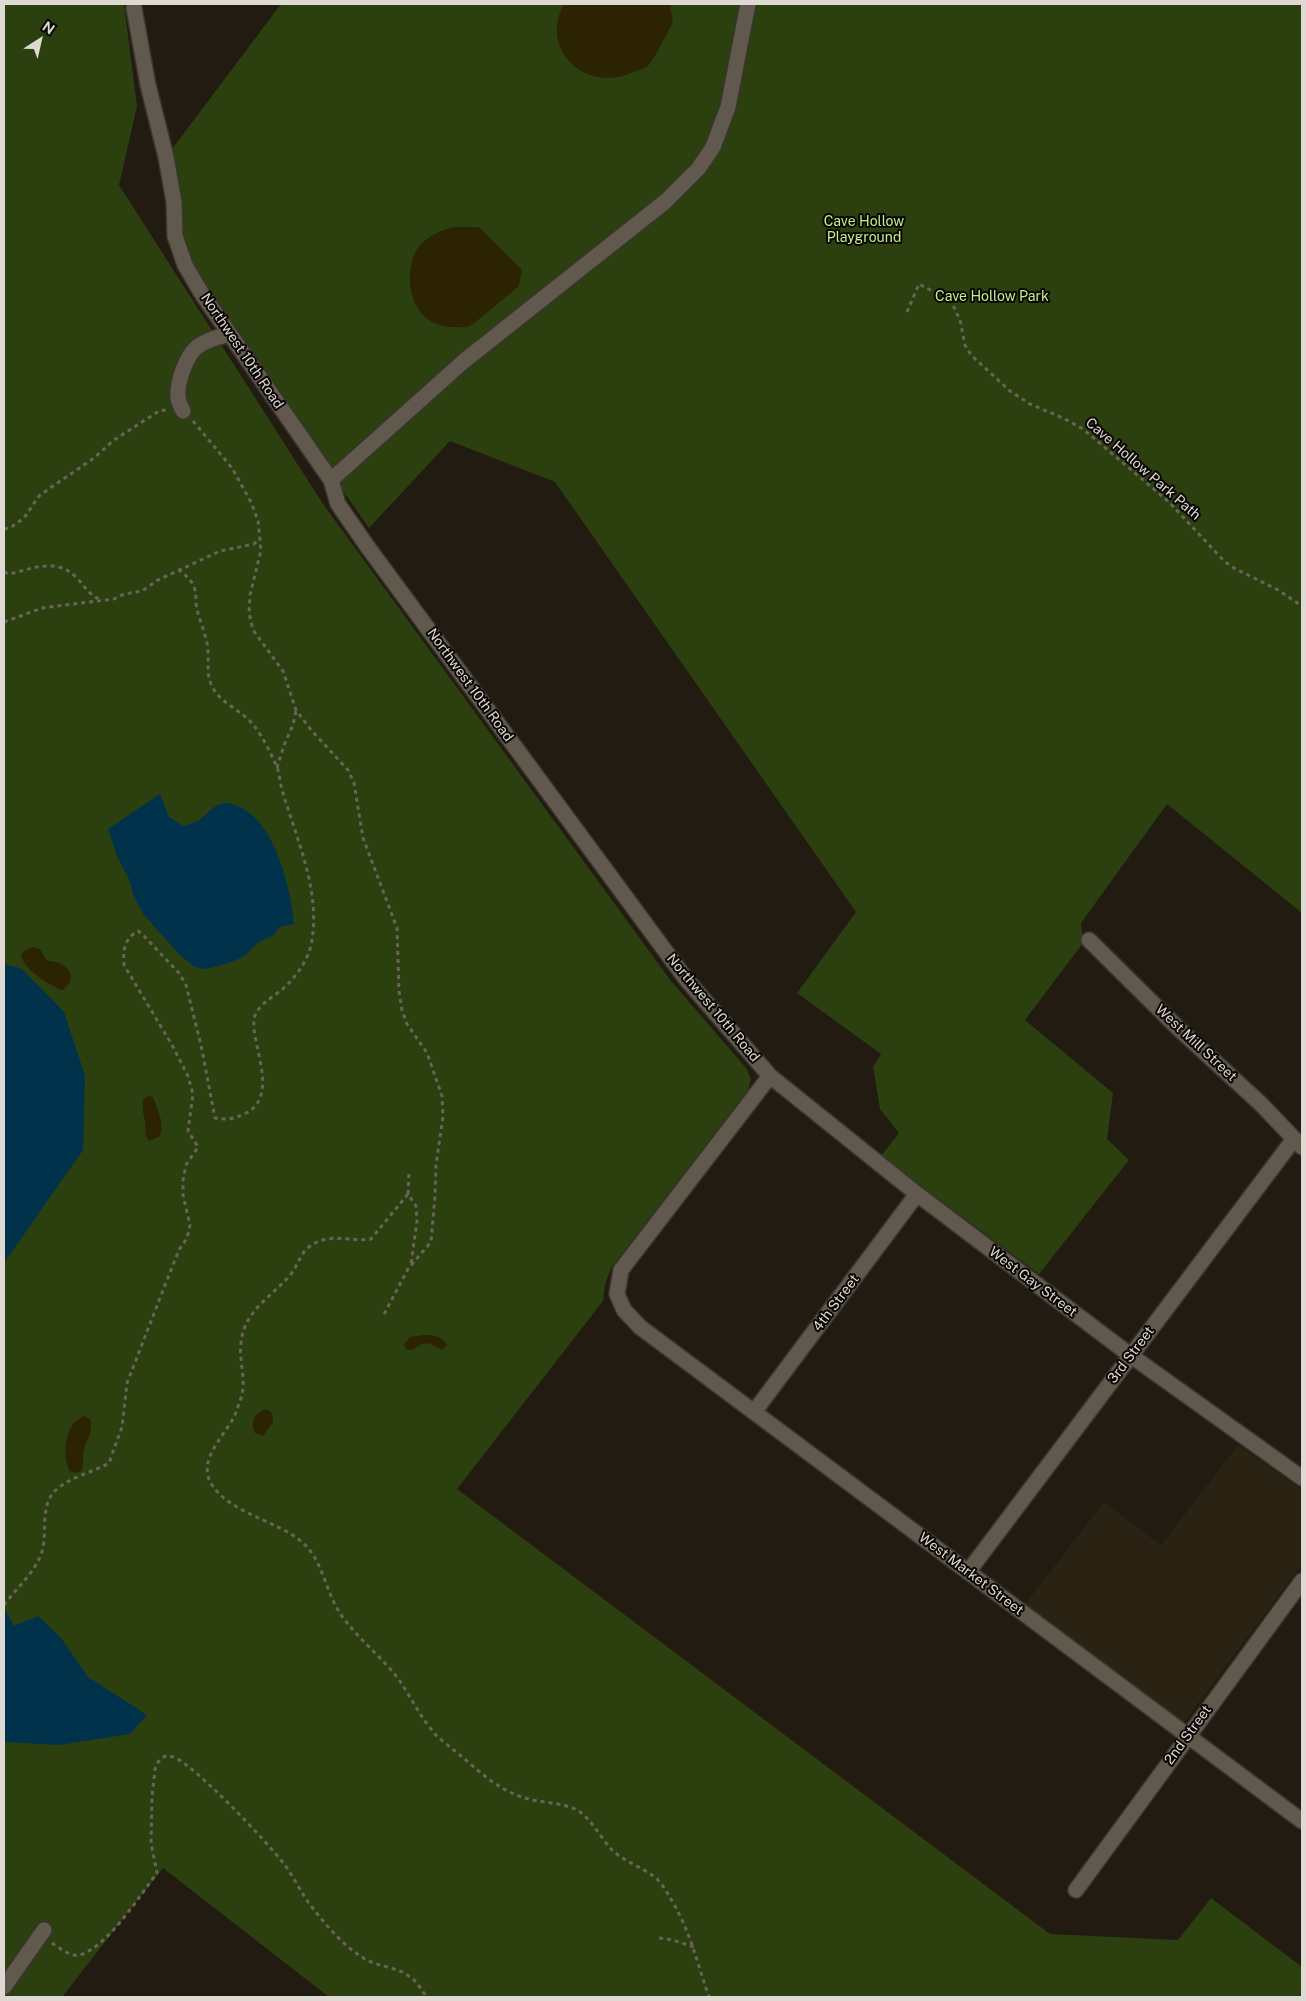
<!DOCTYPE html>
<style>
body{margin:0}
#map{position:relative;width:1306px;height:2001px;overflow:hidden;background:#221b11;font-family:"Public Sans",sans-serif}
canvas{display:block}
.frame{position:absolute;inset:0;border:5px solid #dedad3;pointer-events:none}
.north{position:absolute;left:15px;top:15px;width:50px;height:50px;-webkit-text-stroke:4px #090604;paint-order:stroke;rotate:35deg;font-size:14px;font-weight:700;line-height:20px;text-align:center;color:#dedad3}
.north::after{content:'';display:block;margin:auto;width:18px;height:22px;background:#dedad3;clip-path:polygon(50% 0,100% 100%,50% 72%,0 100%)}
</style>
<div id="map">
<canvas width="1306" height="2001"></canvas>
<div class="frame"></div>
<div class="north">N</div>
</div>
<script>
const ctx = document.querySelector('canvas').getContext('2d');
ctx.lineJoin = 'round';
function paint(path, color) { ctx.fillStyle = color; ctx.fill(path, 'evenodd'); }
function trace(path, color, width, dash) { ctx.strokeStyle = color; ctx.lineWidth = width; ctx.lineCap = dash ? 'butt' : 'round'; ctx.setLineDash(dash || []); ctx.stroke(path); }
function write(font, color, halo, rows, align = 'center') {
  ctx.font = font + ' "Public Sans",sans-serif'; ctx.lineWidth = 4; ctx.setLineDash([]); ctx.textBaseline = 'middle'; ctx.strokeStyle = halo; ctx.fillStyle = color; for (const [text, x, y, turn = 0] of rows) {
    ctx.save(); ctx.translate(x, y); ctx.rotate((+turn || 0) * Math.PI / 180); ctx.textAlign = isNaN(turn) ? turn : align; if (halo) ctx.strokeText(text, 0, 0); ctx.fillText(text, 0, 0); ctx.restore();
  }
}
const commercial = new Path2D(`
 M1238,1445L1302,1490V1564L1191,1713L1185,1721H1179L1023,1607L1104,1502L1161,1545Z`);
const green = new Path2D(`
 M4,4H124L137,106L119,185L323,504L671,981L746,1068L751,1079L748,1090L611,1268L605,1285L603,1301L457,1489L1050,1934L1178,1940L1211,1898L1302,1967V1997H329L163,1868L62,1997H4Z
 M281,4H1302V913L1167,804L1081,923L1083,943L1025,1020L1113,1093L1107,1139L1129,1160L1039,1274L881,1156L899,1133L880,1109L873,1067L881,1054L797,993L856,912L555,482L450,441L369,528L185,265L166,157Z`);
const sand = new Path2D(`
 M564,4H670L673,22C668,31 654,60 648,66C644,69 638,70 633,72C588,94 538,51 564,4Z
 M454,227H479L522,270L519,286C510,293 475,324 468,327C464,328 459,327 456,327C424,328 408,303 410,273C411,265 413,255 418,248C427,236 440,231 454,227Z
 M33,947L40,949L47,961C65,960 82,977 62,990C49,985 23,969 21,955L25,950Z
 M148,1096L153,1097C157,1109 165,1123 160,1136L149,1141L145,1133C147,1121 141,1112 143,1100Z
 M424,1335C434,1335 442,1336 447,1345L442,1350L428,1343L422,1344L412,1350L406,1349L404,1344L410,1337Z
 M267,1409L272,1413L273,1422L263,1436L255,1433C250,1422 254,1412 267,1409Z
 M84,1416L90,1419C94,1436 84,1441 83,1455C83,1462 84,1465 81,1471L76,1473L70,1471C63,1459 64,1435 74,1423C76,1421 81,1418 84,1416Z`);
const water = new Path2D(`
 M160,794L169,817L183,826C188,825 193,823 198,821C208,814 213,804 227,803C231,803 237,806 241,808C275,823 291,889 294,924L279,927L274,935L257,943L246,955L234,961L215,967L202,969L193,966L179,954L144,915L134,897L129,879L117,856L108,829Z
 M4,964L22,969L64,1012L85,1076L83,1150L4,1263Z
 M4,1608L14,1626L38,1616L61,1638L88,1677L147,1715L130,1734L59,1745L5,1742Z`);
const path = new Path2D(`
 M907,312L919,284L951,301L960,320L965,345L971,355L1010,391L1030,404L1063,418L1083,429L1169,502L1224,561L1234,568L1278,590L1302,606
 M193,421L232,468L252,504L258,521L261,550L250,595L249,613L253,630L283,671L296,710L311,730L348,770L354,783L363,838L397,928L399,991L402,1010L407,1024L427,1053L442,1096L443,1117L436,1165L435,1195L431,1242L408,1269L383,1316
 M4,529L10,528L24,518L39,496L50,488L94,458L114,440L159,411L166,410
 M4,572L9,574C32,569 56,557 76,577C85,586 89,596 102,600
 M4,622L42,608L114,599L124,594L142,591L158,580L220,551L254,544L260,538
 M277,768L284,745L293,725L296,711
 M409,1174L408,1194L416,1206L417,1221L411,1264
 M408,1194L371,1239C353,1242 334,1234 317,1242C301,1249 300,1262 291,1274C272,1297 244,1310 241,1343C239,1357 244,1372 243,1386C243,1395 239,1404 236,1412C228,1434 195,1459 212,1485C231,1514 279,1521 303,1543C322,1560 325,1588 338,1610C352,1633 374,1650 392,1671C407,1688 416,1711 431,1729C437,1738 447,1744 455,1751C476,1768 496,1789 522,1797C539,1803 559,1802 575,1809C590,1816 600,1837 611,1849C624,1862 643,1867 657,1879C663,1885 668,1894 672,1901C691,1933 697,1963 709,1997
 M4,1605C15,1590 31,1576 39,1559C50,1539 38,1510 54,1492C68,1477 92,1473 109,1463L122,1427L127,1383L169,1275L179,1250L187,1238L190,1225L183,1195V1180L186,1165L198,1147L188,1131L193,1094L188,1076L172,1045L124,965C123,950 124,939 138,931L144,936L179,973L186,985L201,1045L215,1118C225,1120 235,1119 244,1114C281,1098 251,1045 254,1020C256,1004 275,997 286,986C298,974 310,957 312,940C320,890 297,840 283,793C280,785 280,775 277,767C271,754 264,739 255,727C244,711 220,704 212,686C206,675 209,665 208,653C208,638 200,623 197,609C195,602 197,594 194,587C191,579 185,575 179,570
 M659,1938L673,1940L694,1947
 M52,1943C59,1948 71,1957 80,1955C108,1946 139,1897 157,1873L151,1843L152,1797L155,1769L158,1762L165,1756C168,1756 170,1756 173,1757C193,1763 269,1844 284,1864C294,1877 301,1893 311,1906C326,1925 343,1946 365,1959C379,1967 398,1967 410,1977C418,1982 421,1990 427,1997`);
const minor = new Path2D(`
 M134,8L148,85L166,157L174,202L175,236L185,265L202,294L331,480L338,504L367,546L686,979L770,1076L917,1194L1130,1355L1302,1478
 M183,411C181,406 178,402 178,397C177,382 186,356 197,347C206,340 219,337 230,334
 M331,480L464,361L666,201L698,169L713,147L728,107L748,4
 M1089,940L1178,1028L1261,1104L1302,1147
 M770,1076L621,1270L617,1294L624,1310L640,1327L1302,1821
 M754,1412L917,1194
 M968,1572L1294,1139
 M1076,1890L1302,1581
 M4,1987L44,1930`);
const parkNames = [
 ["Cave Hollow",864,222],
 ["Playground",864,238],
 ["Cave Hollow Park",992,297]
];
const streetNames = [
 ["Northwest 10th Road",242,351,56],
 ["Cave Hollow Park Path",1143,469,41],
 ["Northwest 10th Road",470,685,54],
 ["Northwest 10th Road",713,1008,50],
 ["West Mill Street",1196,1043,43],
 ["West Gay Street",1033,1282,37],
 ["4th Street",836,1303,-53],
 ["3rd Street",1131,1355,-53],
 ["West Market Street",971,1574,37],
 ["2nd Street",1188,1735,-54]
];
paint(commercial, '#2a2212');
paint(green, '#2c3f0f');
paint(sand, '#2b2302');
paint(water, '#00324c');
trace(minor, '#39352f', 18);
trace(path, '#69645b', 3, [4, 4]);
trace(minor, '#61594d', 15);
write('14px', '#c3f188', '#090604', parkNames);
write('14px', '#dedad3', '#090604', streetNames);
</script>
